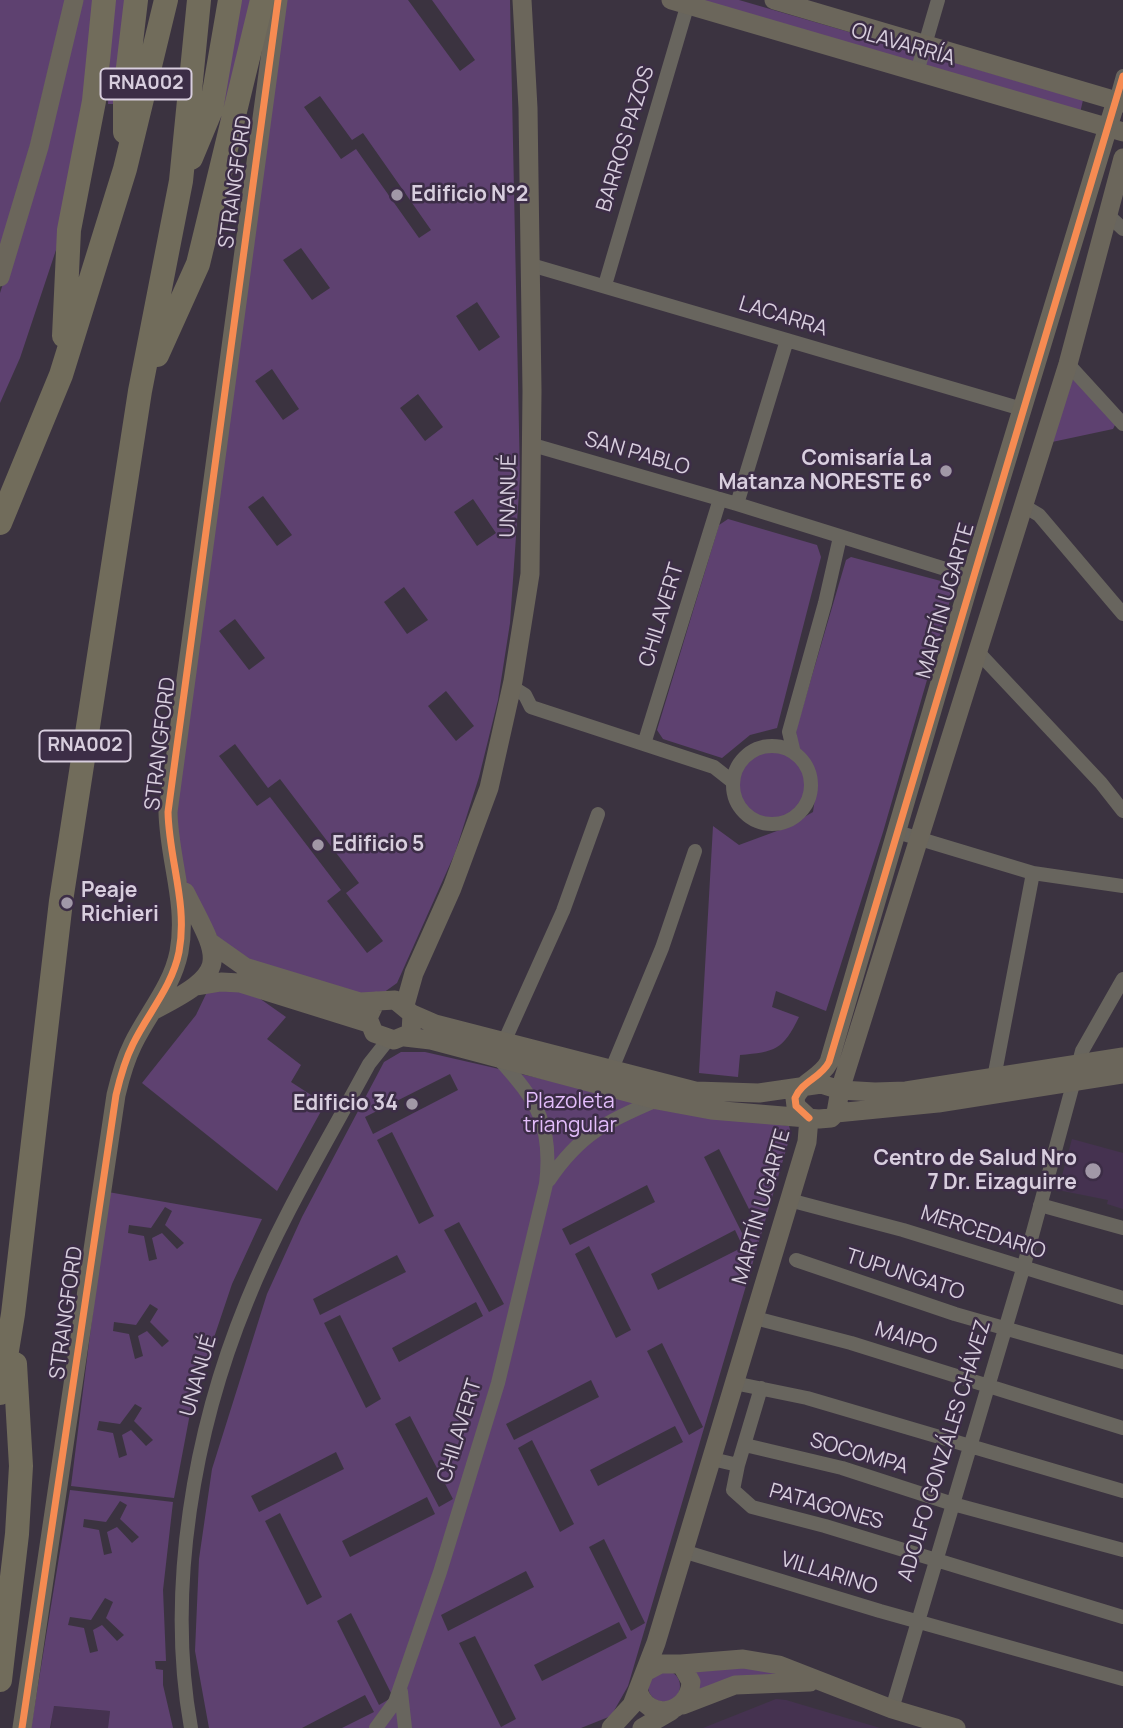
<!DOCTYPE html>
<meta charset="utf-8">
<style>
body{margin:0}
canvas{display:block;background:#3b3340}
</style>
<canvas width="1123" height="1728"></canvas>
<script>
const ctx = document.querySelector('canvas').getContext('2d');
ctx.lineJoin = 'round';
function paint(path, color) { ctx.fillStyle = color; ctx.fill(path, 'evenodd'); }
function trace(path, color, width, dash) { ctx.strokeStyle = color; ctx.lineWidth = width; ctx.lineCap = dash ? 'butt' : 'round'; ctx.setLineDash(dash || []); ctx.stroke(path); }
function write(font, color, halo, rows, align = 'center') {
  ctx.font = font + ' Manrope,sans-serif'; ctx.lineWidth = 5; ctx.setLineDash([]); ctx.textBaseline = 'middle'; ctx.strokeStyle = halo; ctx.fillStyle = color; for (const [text, x, y, turn = 0] of rows) {
    ctx.save(); ctx.translate(x, y); ctx.rotate((+turn || 0) * Math.PI / 180); ctx.textAlign = isNaN(turn) ? turn : align; if (halo) ctx.strokeText(text, 0, 0); ctx.fillText(text, 0, 0); ctx.restore();
  }
}
const built = new Path2D(`
 M1072,1139L1123,1153V1209L1107,1204L1108,1200L1058,1190Z
 M776,1699L786,1700L880,1728H703Z
 M53,1706L110,1711L108,1728H51Z`);
const green = new Path2D(`
 M0,0H65L31,142L0,253Z
 M83,0H99L63,229L20,358L0,403V293L46,150Z
 M112,0H127L113,104H108Z
 M240,0H256L220,124Z
 M283,0H408L460,71L475,60L432,0H510L520,478L510,623L498,700L479,777L455,853L397,983L383,993L364,998L247,963L222,945L185,879L175,836L176,797ZM320,96L352,140L363,133L431,230L419,238L356,149L341,159L304,107ZM301,248L330,288L312,300L283,260ZM477,302L500,337L479,351L456,316ZM272,369L299,409L283,420L255,381ZM418,394L443,427L425,441L400,408ZM263,496L292,535L277,546L248,507ZM473,499L496,533L477,546L454,512ZM404,587L428,620L407,634L384,602ZM235,619L265,658L249,670L219,631ZM446,691L474,726L456,741L428,706ZM235,744L268,788L280,779L359,883L346,893L383,941L367,953L327,901L341,890L270,797L257,806L219,756Z
 M699,0H739L1083,100L1080,113Z
 M1073,378L1116,423L1113,429L1052,442Z
 M728,519L817,545L821,557L777,728L750,735L722,758L663,739L657,730L719,525Z
 M851,557L952,584L953,590L883,832L826,1011L776,991L772,1007L799,1017C783,1050 775,1052 740,1055L738,1077L699,1073L713,826L739,845L785,828L813,812C815,799 818,784 813,771C806,750 797,757 796,730L846,560Z
 M736 786a36 36 0 1 1 72 0a36 36 0 1 1-72 0Z
 M224,986L259,998L286,1017L267,1039L301,1065L291,1082L325,1104L277,1191L142,1083L196,1015L207,992Z
 M401,1052H425L678,1110L789,1126L791,1133L628,1686L611,1716L581,1728H342L374,1712L365,1695L302,1728H209L195,1651L199,1559L212,1469L267,1294L302,1217L384,1062ZM450,1074L458,1090L373,1134L365,1117ZM392,1132L434,1216L419,1224L377,1140ZM719,1149L761,1233L746,1241L704,1157ZM647,1185L655,1202L570,1245L562,1229ZM459,1222L504,1304L489,1312L444,1230ZM735,1230L743,1247L658,1290L651,1274ZM589,1246L631,1330L616,1338L575,1254ZM397,1255L406,1272L320,1315L313,1299ZM476,1302L483,1316L399,1362L392,1348ZM340,1315L381,1399L366,1408L324,1323ZM662,1343L703,1427L689,1435L647,1351ZM591,1380L599,1397L514,1440L506,1424ZM410,1416L453,1499L439,1507L395,1424ZM675,1426L683,1442L598,1486L590,1470ZM532,1440L574,1524L560,1532L518,1448ZM336,1452L344,1469L259,1512L251,1496ZM427,1497L435,1514L350,1557L342,1541ZM280,1513L322,1597L307,1605L265,1521ZM604,1539L645,1623L631,1631L589,1547ZM526,1571L534,1587L448,1631L441,1615ZM351,1613L393,1697L379,1705L337,1621ZM619,1622L627,1638L542,1681L534,1665ZM475,1636L516,1719L501,1727L459,1643Z
 M108,1192L262,1219L232,1284L192,1403L174,1498L71,1486ZM165,1207L172,1211L165,1225L184,1243L177,1249L162,1233L152,1238L157,1259L149,1261L144,1236L128,1233L129,1225L151,1228ZM150,1304L158,1309L150,1322L169,1341L162,1347L147,1331L138,1336L143,1356L135,1359L129,1334L113,1331L114,1322L136,1325ZM135,1404L142,1408L134,1421L153,1440L146,1446L131,1430L122,1435L127,1455L119,1458L113,1433L97,1430L99,1421L120,1424Z
 M70,1490L173,1502L163,1590L166,1661H155L156,1669L163,1670V1685L173,1728H108L110,1711L54,1706L50,1728H31ZM120,1501L127,1505L120,1519L139,1537L132,1543L117,1527L107,1532L112,1553L104,1555L99,1530L83,1527L84,1519L106,1522ZM105,1598L113,1602L106,1618L124,1635L117,1641L102,1625L93,1630L98,1651L90,1653L84,1628L68,1625L70,1617L91,1620Z
 M746,1663L804,1678L700,1692L692,1668Z
 M648 1686a16 16 0 1 1 32 0a16 16 0 1 1-32 0Z`);
const street = new Path2D(`
 M917,72L938,0
 M1116,101L1123,76
 M1108,215L1123,229
 M531,265L1022,409
 M605,285L689,0
 M1068,364L1123,424
 M533,445L737,504L971,577
 M737,504L787,340
 M1024,506L1039,515L1123,614
 M977,651L1101,783L1123,811
 M512,687L525,695L531,707
 M531,707L714,767L733,782
 M644,744L720,499
 M733 785a39 39 0 1 1 78 0a39 39 0 1 1-78 0Z
 M794,753L789,732L825,603L840,537
 M897,832L1033,873L1123,886
 M504,1042L563,911L598,814
 M611,1071L662,948L695,851
 M994,1078L1033,873
 M549,1180C580,1134 607,1121 657,1100
 M789,1200L903,1230L1123,1298
 M1040,1205L1123,1228
 M796,1260L955,1314L1123,1362
 M755,1318L851,1343L1123,1428
 M734,1383L807,1398L1123,1491
 M745,1445L842,1468L953,1504L1123,1550
 M712,1459L738,1465L733,1490L752,1507L825,1526L1123,1617
 M738,1465L761,1388
 M686,1552L880,1611L1123,1679
 M401,1692L405,1728
 M892,1709L1023,1269L1082,1051L1123,979
 M191,1728C166,1590 194,1430 247,1301C280,1219 327,1142 369,1064L388,1040
 M376,1728L395,1702L440,1572L498,1383L546,1184C553,1125 537,1101 499,1059`);
const secondary = new Path2D(`
 M671,0L1123,132
 M774,0L1123,103
 M0,277L39,147L74,0
 M211,943L245,967L360,1002L395,1000L412,1014L411,1033L394,1040L374,1033L368,1018L376,1001
 M197,986L221,982L240,983L368,1023
 M405,1005L414,973L452,888L489,788L513,681L530,574L532,391L528,108L522,0
 M154,1010C230,971 222,963 185,892
 M412,1014L435,1024L695,1091L759,1093L821,1084L840,1090L875,1092L906,1091L1123,1057
 M405,1037L431,1040L657,1100L711,1110L819,1119L831,1118L836,1113L938,1103L1123,1074
 M836,1113L840,1090L1068,364L1123,158
 M809,1118L796,1106L795,1098C802,1081 821,1078 829,1062L971,577L1116,101
 M681,1664L743,1659L779,1665L892,1709L956,1728
 M638,1690C647,1722 689,1715 691,1682L681,1664H660L645,1672
 M683,1705L735,1685L810,1682
 M22,1728L116,1095C120,1078 125,1060 133,1044C148,1013 172,987 179,952C188,904 169,860 168,812L278,0
 M611,1728L632,1705L656,1643L807,1142L809,1118
 M642,1728L671,1711`);
const highway = new Path2D(`
 M125,132V93L136,0
 M191,158L211,110L230,0
 M64,336L69,230L94,101L104,0
 M157,355L198,264L262,0
 M0,523L61,375L125,169L166,0
 M0,1393L13,1314L61,901L140,391L181,181L199,0
 M0,1680L17,1534L21,1466L15,1364`);
const cycleway = new Path2D(`
 M809,1118L796,1106L795,1098C802,1081 821,1078 829,1062L1123,76
 M22,1728L116,1095C120,1078 125,1060 133,1044C148,1013 172,987 179,952C188,904 169,860 168,812L278,0`);
const markers = [
 [397,195,7,"#a198a7"],
 [946,471,7,"#a198a7"],
 [318,845,7,"#a198a7"],
 [67,903,7,"#a198a7"],
 [412,1104,7,"#a198a7"],
 [1093,1171,9,"#a198a7"]
];
const shields = [
 [146,84,91],
 [85,746,91]
];
const shieldNames = [
 ["RNA002",146,84],
 ["RNA002",85,746]
];
const streetNames = [
 ["OLAVARRÍA",903,45,16],
 ["BARROS PAZOS",626,139,-73],
 ["STRANGFORD",236,182,-82],
 ["LACARRA",783,317,17],
 ["SAN PABLO",637,454,16],
 ["UNANUÉ",509,496,-89],
 ["MARTÍN UGARTE",946,601,-74],
 ["CHILAVERT",662,615,-73],
 ["STRANGFORD",161,744,-83],
 ["MARTÍN UGARTE",762,1207,-74],
 ["MERCEDARIO",983,1233,18],
 ["TUPUNGATO",905,1275,18],
 ["STRANGFORD",67,1313,-82],
 ["MAIPO",906,1339,18],
 ["UNANUÉ",199,1376,-74],
 ["CHILAVERT",460,1431,-73],
 ["ADOLFO GONZÁLES CHÁVEZ",945,1451,-73],
 ["SOCOMPA",859,1454,16],
 ["PATAGONES",826,1507,16],
 ["VILLARINO",829,1574,17]
];
const poiNames = [
 ["Edificio N°2",411,195],
 ["Comisaría La",932,459,"right"],
 ["Matanza NORESTE 6°",932,483,"right"],
 ["Edificio 5",332,845],
 ["Peaje",81,891],
 ["Richieri",81,915],
 ["Edificio 34",398,1104,"right"],
 ["Centro de Salud Nro",1077,1159,"right"],
 ["7 Dr. Eizaguirre",1077,1183,"right"]
];
const parkNames = [
 ["Plazoleta",570,1102],
 ["triangular",570,1126]
];
paint(built, '#453250');
paint(green, '#5e4170');
trace(street, '#68655e', 14);
trace(secondary, '#6b665b', 19);
trace(highway, '#716c5b', 24);
trace(cycleway, '#f68b52', 7);
for (const [x, y, r, color] of markers) { const dot = new Path2D(); dot.arc(x, y, r, 0, 2 * Math.PI); ctx.fillStyle = color; ctx.fill(dot); trace(dot, '#3c2d46', 2.5); }
for (const [x, y, w] of shields) { const box = new Path2D(); box.roundRect(x - w / 2, y - 15.5, w, 31, 5); ctx.fillStyle = '#3c2d46'; ctx.fill(box); trace(box, '#d8cede', 2); }
write('bold 19px', '#d8cede', null, shieldNames);
write('21px', '#d8cede', '#3c2d46', streetNames);
write('bold 21px', '#d8cede', '#3c2d46', poiNames, 'left');
write('21px', '#e3bdfb', '#3c2d46', parkNames);
</script>
